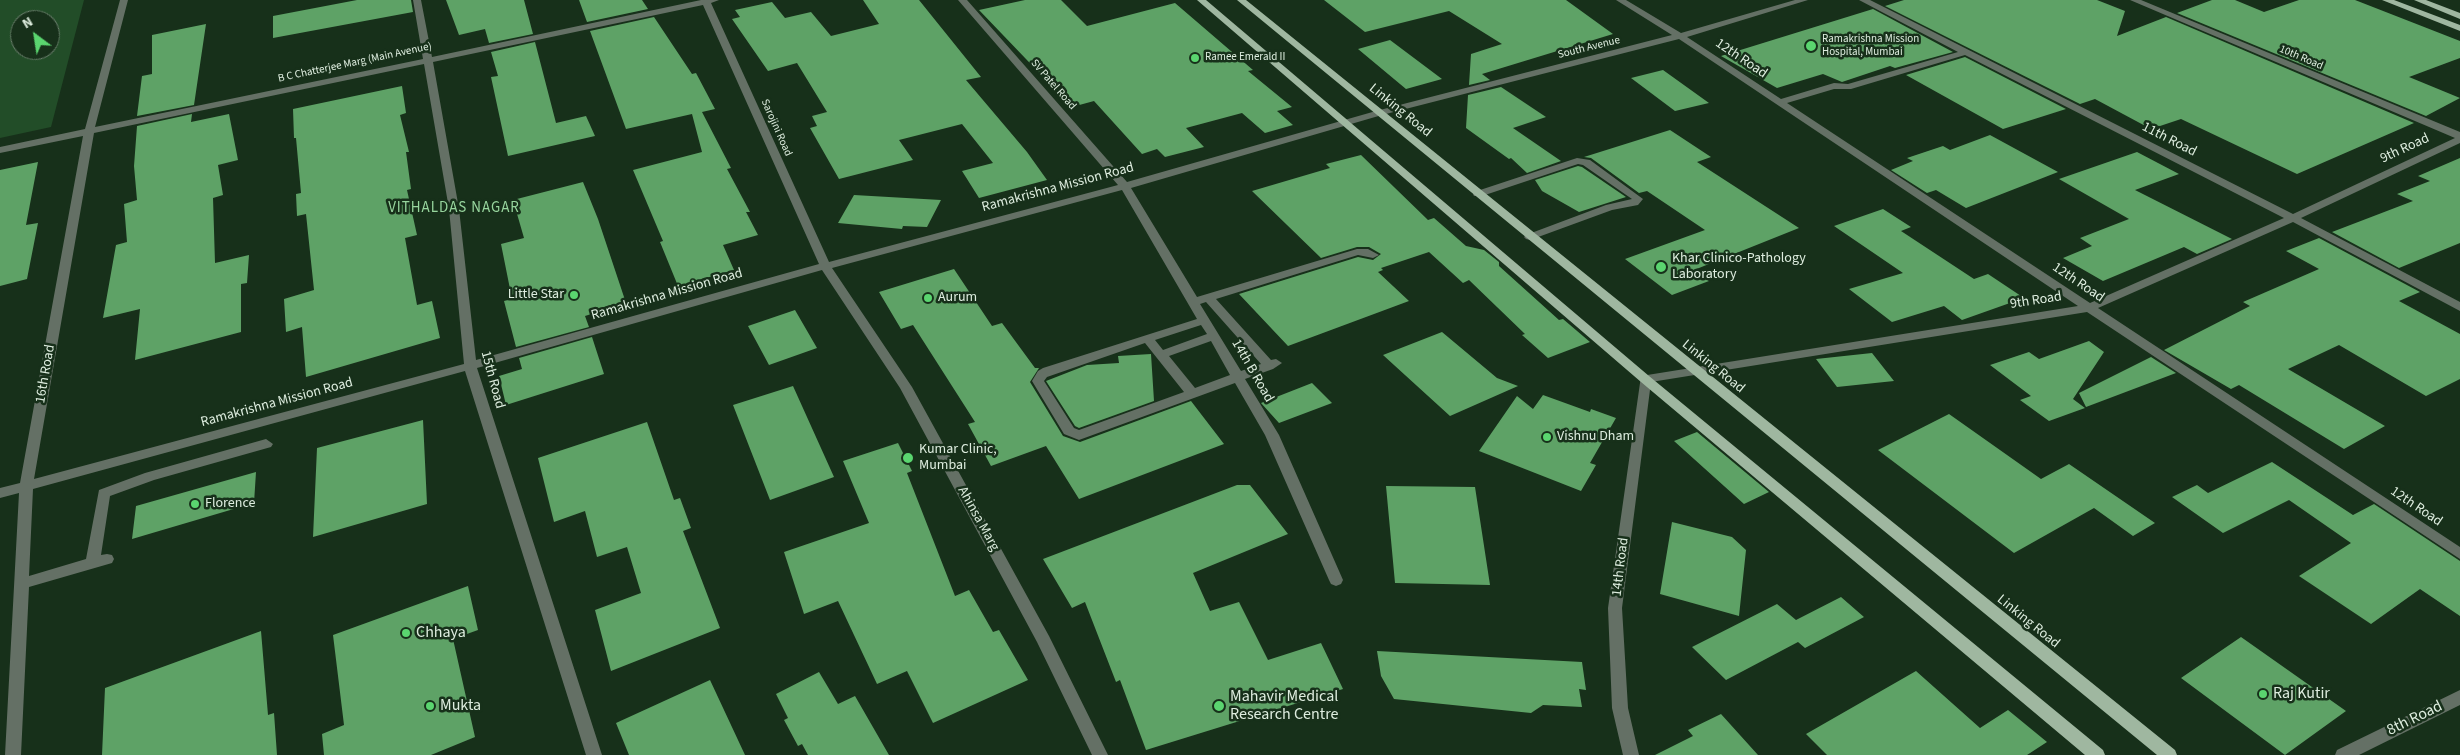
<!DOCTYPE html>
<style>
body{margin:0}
#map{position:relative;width:2460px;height:755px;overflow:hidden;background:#17301a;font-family:"Source Sans 3",sans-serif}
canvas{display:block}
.north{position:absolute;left:10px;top:10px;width:50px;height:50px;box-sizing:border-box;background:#17301a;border:1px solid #677c69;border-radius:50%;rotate:329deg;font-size:14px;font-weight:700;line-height:20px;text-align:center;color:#deeddf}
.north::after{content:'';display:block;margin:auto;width:18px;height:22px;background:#5ad56f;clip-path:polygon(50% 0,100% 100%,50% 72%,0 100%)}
</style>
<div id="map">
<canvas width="2460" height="755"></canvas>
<div class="north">N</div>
</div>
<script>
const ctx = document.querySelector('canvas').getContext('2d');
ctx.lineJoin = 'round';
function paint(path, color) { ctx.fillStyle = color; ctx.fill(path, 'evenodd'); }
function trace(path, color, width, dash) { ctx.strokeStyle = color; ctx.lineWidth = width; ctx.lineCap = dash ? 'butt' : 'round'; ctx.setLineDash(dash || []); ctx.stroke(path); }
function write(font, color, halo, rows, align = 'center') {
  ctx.font = font + ' "Source Sans 3",sans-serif'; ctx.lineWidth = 5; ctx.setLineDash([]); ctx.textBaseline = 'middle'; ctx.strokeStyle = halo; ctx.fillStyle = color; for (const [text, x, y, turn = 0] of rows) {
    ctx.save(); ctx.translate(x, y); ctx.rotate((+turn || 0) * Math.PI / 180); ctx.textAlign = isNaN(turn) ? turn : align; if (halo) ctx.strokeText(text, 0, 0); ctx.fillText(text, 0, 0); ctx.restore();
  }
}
const green = new Path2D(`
 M0,0H84L51,127L0,138ZM20,20H50V50H20Z`);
const building = new Path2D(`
 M357,0H411L413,12L273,38V16Z
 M446,0H524L533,34L489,43L485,29L459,35Z
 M579,0H642L648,9L587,22Z
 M863,0H919L981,77L966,80L1027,152L1047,180L979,198L962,171L993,163L962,124L899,140L913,160L839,179L810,128L817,126L812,116L827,112L797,63L768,71L732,19L740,17L735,10L772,2L785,18L811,12L831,36L879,24Z
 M1025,0H1061L1087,26L1175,3L1253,70L1248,71L1292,107L1277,111L1293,125L1265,133L1242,113L1186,128L1204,147L1165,157L1157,149L1142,154L1094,101L1072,107L979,10Z
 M1324,0H1566L1613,34L1482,74L1490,80L1469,85L1471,54L1502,44L1449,11L1365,32Z
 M1904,0H2097L2125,11L2117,36L2166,17L2414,123L2297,174L2181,119L2151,129L2095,99L2080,104L1885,6Z
 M2212,0H2235L2264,12L2299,0H2355L2460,41V58L2409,77L2460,98L2426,116L2177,13Z
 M1873,9L1953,52L1895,68L1890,66L1842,82L1823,74L1777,88L1721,56Z
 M654,17L692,74L696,73L715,109L702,112L731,168L727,169L750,212H746L758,235L723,245L734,270L678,286L660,242L663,241L633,170L702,152L692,114L626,129L590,31Z
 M206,24L194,105L137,116L142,76L152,74V35Z
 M1390,40L1442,79L1406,89L1358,49Z
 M535,42L556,123L586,116L595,136L508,156L491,77L498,76L491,52Z
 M1965,57L2066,109L2003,129L1906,75Z
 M1663,70L1709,103L1675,111L1631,78Z
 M402,86L406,113L400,115L409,152H406L411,189L407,190L417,235L405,238L417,305L432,301L440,338L306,377L302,327L286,332L284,299L314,290L306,214L297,216L296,194L301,193L296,138H294L293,109Z
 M1501,87L1546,117L1513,128L1561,161L1527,173L1511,158L1509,159L1466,128L1468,95Z
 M192,114L191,122L229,114L238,160L218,165L223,195L213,198L215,263L249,255L247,283L241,284V332L135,360L140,309L103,318L116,245L127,242L124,204L137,200L134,166L137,126Z
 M1670,130L1711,157L1697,162L1799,228L1694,270L1709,281L1672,295L1625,259L1705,230L1647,191L1639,193L1591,158L1584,157Z
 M1990,135L2058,172L1966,208L1936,190L1927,193L1891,170L1913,161L1907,158L1943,146L1950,150Z
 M2137,152L2179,174L2135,190L2232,239L2197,254L2184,247L2103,281L2063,258L2092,246L2080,238L2129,219L2059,179Z
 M1361,155L1428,220L1434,218L1466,246L1484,250L1499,262V266L1559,320L1563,319L1590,342L1548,358L1522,335L1525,334L1469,280L1463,283L1429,252L1381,268L1383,270L1378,272L1409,301L1288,346L1239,294L1358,257L1373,260L1381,254L1369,247H1357L1321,258L1252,191L1330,168L1326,164Z
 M2460,158V243L2399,268L2332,232L2413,201L2397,194L2430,181L2418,176Z
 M38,162L26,225L38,223L27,279L0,286V170Z
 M1578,166L1582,167L1626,197L1579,212L1542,191L1535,180Z
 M583,182L598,219L626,303L585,316L589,327L516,347L504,301L512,299L501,244L524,238L513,200Z
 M854,195L941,200L927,227L903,226L902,229L838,223Z
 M1883,209L1911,227L1901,231L1974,279L1988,274L2024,298L1962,320L1944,306L1892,322L1849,289L1903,273L1834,226Z
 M2319,238L2420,292L2399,301L2460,334V379L2426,396L2339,345L2288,369L2385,426L2344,449L2239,385L2231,389L2164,350L2250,306L2243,302L2319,269L2286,251Z
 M954,269L992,326L1002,323L1035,368H1039L1030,382L1063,436L1080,442L1191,401L1224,444L1079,499L1046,446L991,466L968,424L975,422L913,325L901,329L879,292Z
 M795,310L817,348L769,365L748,326Z
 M1442,332L1497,378L1518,386L1450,416L1383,355Z
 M592,337L604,374L506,405L499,376L522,369L519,358Z
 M2089,341L2104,352L2073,399L2085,408L2049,421L2020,400L2031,396L1990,365L2029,352L2039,359Z
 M1872,353L1894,381L1837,387L1816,359Z
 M1151,354L1154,401L1079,428L1075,426L1046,381L1087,365L1119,363L1118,356Z
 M2151,357L2176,373L2086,407L2079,393Z
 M1312,383L1332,403L1279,423L1261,403Z
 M793,386L834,477L770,500L733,405Z
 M1543,395L1590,412L1591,409L1616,418L1590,463L1596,465L1581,491L1479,451L1517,396L1533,409Z
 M1949,414L2041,479L2069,464L2155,523L2133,536L2094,508L2014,553L1878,450Z
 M423,420L427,504L313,537L317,448Z
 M647,422L674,500L680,498L691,528L683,531L720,628L611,671L595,610L641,593L627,547L597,557L585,511L554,522L538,458Z
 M1697,432L1769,492L1744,504L1674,441Z
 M898,443L912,471L907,473L955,596L969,590L993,632L999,630L1028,680L933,723L907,671L877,684L838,601L804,614L784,552L869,523L843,461Z
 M2272,462L2353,515L2374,504L2460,561V616L2420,589L2371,624L2299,576L2351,543L2289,500L2223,533L2172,497L2197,485L2208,493Z
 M256,472L254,503L132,539L136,506Z
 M1237,485H1250L1288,534L1193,573L1210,611L1239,602L1268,660L1321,643L1343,689L1146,750L1120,680L1116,682L1085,602L1072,608L1043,559Z
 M1386,486L1475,487L1490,585L1395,583Z
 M1672,522L1732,537L1746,550L1739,616L1660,594Z
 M468,586L478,630L453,639L475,737L431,755H324L322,734L344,725L333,635Z
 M1841,597L1864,617L1805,648L1798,642L1726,680L1692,647L1777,604L1796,620Z
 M261,631L268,715L274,713L277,755H102L105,688Z
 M2241,637L2346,711L2285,755L2181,678Z
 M1377,651L1582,662L1586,690L1579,689L1582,707L1543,705L1531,713L1394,699L1381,676Z
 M1916,671L1980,728L2008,710L2047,742L2027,755H1827L1806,734Z
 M819,672L838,704L855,696L889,755H808L802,744L798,746L784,720L788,718L776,694Z
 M710,680L745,755H629L616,723Z
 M1721,714L1758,755H1655L1693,736L1688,730Z`);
const minor = new Path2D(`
 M120,0H128L95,127L423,59L413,0H421L432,57L701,0H719L711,3L829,262L1118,185L958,0H967L1127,182L1376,111L1672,35L1616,0H1626L1681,33L1795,0H1808L1687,37L1781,99L1834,83L1848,84L1958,52L1859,0H1870L2293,214L2455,138L2130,0H2141L2460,132V143L2301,218L2460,302V311L2293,222L2098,308L2460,547V559L2087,312L1651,382L1622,608L1628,708L1639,755H1623L1612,708L1608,608L1641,376L2078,306L1679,39L1382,115L1131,188L1197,297L1357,249H1368L1379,255L1373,258L1358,255L1216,299L1271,360L1276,359L1282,363L1273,369L1245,379L1279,435L1343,580L1341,584L1336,586L1331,584L1329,580L1265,435L1235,383L1079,440L1064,434L1032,381L1038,371L1043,368L1197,319L1122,190L832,268L912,387L1049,636L1108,755H1092L1037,642L900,388L822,270L477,368L602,755H586L465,371L33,489L29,576L86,559L99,490L145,473L266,439L273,444L271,447L154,480L110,496L101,555L107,554L112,555L114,559L112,563L29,587L21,755H5L19,493L0,498V488L20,483L83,136L0,153V147L85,129ZM703,5L819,264L476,360L459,209L433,62ZM1965,55L2284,218L2090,303L1787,103L1834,89H1851ZM424,64L449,209L464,364L34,479L94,133ZM1206,302L1261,364L1241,371L1200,304ZM1201,325L1207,334L1163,350L1155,340ZM1211,341L1230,375L1195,388L1169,356ZM1145,343L1184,392L1079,430L1074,428L1044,381L1047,377Z
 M1577,158L1590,160L1643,199L1638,205L1612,210L1530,240L1526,239L1524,237L1526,235L1606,205L1632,199L1583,165L1578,164L1482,196H1474L1473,194L1474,192Z
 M2460,690V705L2359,755H2335L2337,750Z`);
const major = new Path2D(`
 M1197,0H1206L1649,376L2103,750L2105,755H2085L1641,382Z
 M1237,0H1246L2175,750L2177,755H2157Z
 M2382,0H2394L2460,25V31Z
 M2414,0H2426L2460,13V19Z`);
const markers = [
 [1811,46,6,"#5ad56f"],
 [1195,58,5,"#5ad56f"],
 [1661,267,6,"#5ad56f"],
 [574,295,5,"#5ad56f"],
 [928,298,5,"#5ad56f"],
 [1547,437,5,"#5ad56f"],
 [908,458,6,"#5ad56f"],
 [195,504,5,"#5ad56f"],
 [406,633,5,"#5ad56f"],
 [2263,694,5,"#5ad56f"],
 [430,706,5,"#5ad56f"],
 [1219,706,6,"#5ad56f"]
];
const farPoinames = [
 ["Ramakrishna Mission",1822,40],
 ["Hospital, Mumbai",1822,53],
 ["Ramee Emerald II",1205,58]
];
const farStreetnames = [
 ["South Avenue",1589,48,-14],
 ["10th Road",2301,58,23],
 ["B C Chatterjee Marg (Main Avenue)",355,63,-12],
 ["SV Patel Road",1053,85,49],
 ["Sarojini Road",776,128,66]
];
const streetNames = [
 ["12th Road",1741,59,34],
 ["Linking Road",1400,111,39],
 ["11th Road",2169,140,27],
 ["9th Road",2405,149,-25],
 ["Ramakrishna Mission Road",1058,188,-15],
 ["12th Road",2078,283,34],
 ["Ramakrishna Mission Road",667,295,-16],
 ["9th Road",2036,301,-9],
 ["Linking Road",1713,367,39],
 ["14th B Road",1252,371,60],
 ["16th Road",46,374,-80],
 ["15th Road",492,380,75],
 ["Ramakrishna Mission Road",277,403,-15],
 ["12th Road",2416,507,34],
 ["Ahinsa Marg",978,519,61],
 ["14th Road",1621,567,-83],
 ["Linking Road",2028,622,39]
];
const poiNames = [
 ["Khar Clinico-Pathology",1672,259],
 ["Laboratory",1672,275],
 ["Little Star",564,295,"right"],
 ["Aurum",938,298],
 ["Vishnu Dham",1557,437],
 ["Kumar Clinic,",919,450],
 ["Mumbai",919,466],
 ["Florence",205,504]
];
const neighbourhoodNames = [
 ["VITHALDAS NAGAR",454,209]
];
const nearPoinames = [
 ["Chhaya",416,633],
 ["Raj Kutir",2273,694],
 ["Mahavir Medical",1230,697],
 ["Research Centre",1230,715],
 ["Mukta",440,706]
];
const nearStreetnames = [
 ["8th Road",2415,719,-26]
];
paint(green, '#224d28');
paint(building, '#5ea266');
paint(minor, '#647065');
paint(major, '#9fb7a0');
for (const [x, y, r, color] of markers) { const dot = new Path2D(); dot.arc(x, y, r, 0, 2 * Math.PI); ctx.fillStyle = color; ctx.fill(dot); trace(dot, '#17301a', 2); }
write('11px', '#deeddf', '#17301a', farPoinames, 'left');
write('11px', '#deeddf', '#17301a', farStreetnames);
write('14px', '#deeddf', '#17301a', streetNames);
write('14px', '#deeddf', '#17301a', poiNames, 'left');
ctx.letterSpacing = '1px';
write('15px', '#97d59d', '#17301a', neighbourhoodNames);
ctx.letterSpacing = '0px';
write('16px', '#deeddf', '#17301a', nearPoinames, 'left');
write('16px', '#deeddf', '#17301a', nearStreetnames);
</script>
